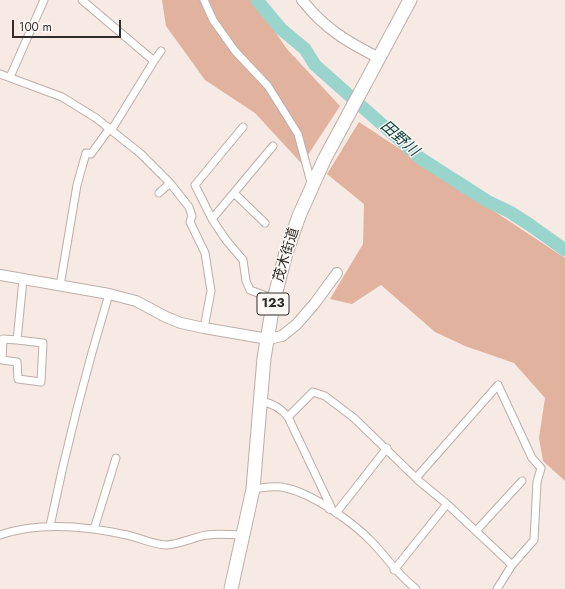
<!DOCTYPE html>
<meta charset="utf-8">
<style>
body{margin:0}
#map{position:relative;width:565px;height:589px;overflow:hidden;background:#f7e9e3;font-family:Jost,sans-serif}
canvas{display:block}
.scale{position:absolute;left:12px;top:20px;width:109px;height:18px;box-sizing:border-box;border:2px solid #312c29;border-top:0;padding-left:5px;font-size:12px;line-height:14px;white-space:nowrap;color:#312c29;-webkit-text-stroke:3px #fef8f6;paint-order:stroke}
</style>
<div id="map">
<canvas width="565" height="589"></canvas>
<div class="scale">100 m</div>
</div>
<script>
const ctx = document.querySelector('canvas').getContext('2d');
ctx.lineJoin = 'round';
function paint(path, color) { ctx.fillStyle = color; ctx.fill(path, 'evenodd'); }
function trace(path, color, width, dash) { ctx.strokeStyle = color; ctx.lineWidth = width; ctx.lineCap = dash ? 'butt' : 'round'; ctx.setLineDash(dash || []); ctx.stroke(path); }
function write(font, color, halo, rows, align = 'center') {
  ctx.font = font + ' Jost,"Noto Sans JP",sans-serif'; ctx.lineWidth = 3; ctx.setLineDash([]); ctx.textBaseline = 'middle'; ctx.strokeStyle = halo; ctx.fillStyle = color; for (const [text, x, y, turn = 0] of rows) {
    ctx.save(); ctx.translate(x, y); ctx.rotate((+turn || 0) * Math.PI / 180); ctx.textAlign = isNaN(turn) ? turn : align; if (halo) ctx.strokeText(text, 0, 0); ctx.fillText(text, 0, 0); ctx.restore();
  }
}
const forest = new Path2D(`
 M162,0H253L287,49L340,106L302,164L255,113L205,80L166,26Z
 M359,122L565,258V481L543,461L539,438L545,398L514,363L465,346L435,332L381,285L352,304L330,299L363,244L364,204L327,174Z`);
const river = new Path2D(`
 M257,0L281,29L305,49L315,65L420,158L487,201L510,212L530,225L565,250`);
const street = new Path2D(`
 M82,0L154,61
 M204,0L213,20L235,51L268,86L298,134L312,186
 M0,74L62,97L96,118L141,154L170,183L189,207L192,216L190,222L205,253L211,291L204,328
 M10,77L44,0
 M243,127L195,185L212,219L226,240L243,260L246,281L250,290L274,299
 M159,193L170,183
 M234,193L265,223
 M212,219L273,146
 M60,286L77,185L86,153L91,154L107,132L114,126L154,61L161,51
 M17,340L3,339L2,360L17,362L18,379L41,382L43,343L17,340L23,280
 M260,401C272,403 281,408 288,417L331,507L329,509
 M288,417L313,392L325,396L354,418L419,481L447,504L512,565L497,589
 M416,478L498,385L532,458L541,468L537,482L534,540L512,565
 M253,489C263,488 275,485 286,488C313,494 353,522 373,543C389,560 397,574 416,589
 M336,513L387,448
 M50,526C66,448 86,370 109,294
 M94,529L116,458
 M476,531L522,481
 M0,535C40,521 86,526 127,535C140,538 152,544 165,545C178,545 194,537 207,535C220,533 231,535 244,535
 M394,570L447,504`);
const secondary = new Path2D(`
 M302,0C325,29 346,41 379,58
 M0,275L109,294L136,301L166,317L181,323L204,328L268,339L282,336L297,324L315,303L337,273`);
const highway = new Path2D(`
 M231,589L253,489L264,358L274,299L286,253L299,216L324,160L410,0`);
const shields = [
 [273,304,32]
];
const shieldNames = [
 ["123",273,304]
];
const streetNames = [
 ["茂木街道",287,255,-73]
];
const waterNames = [
 ["田野川",399,139,41]
];
paint(forest, '#e1b39e');
trace(river, '#9ad5cd', 13);
trace(street, '#bcaea8', 9);
trace(secondary, '#bcaea8', 12);
trace(highway, '#bcaea8', 15);
trace(street, '#fff', 7);
trace(secondary, '#fff', 10);
trace(highway, '#fff', 13);
for (const [x, y, w] of shields) { const box = new Path2D(); box.roundRect(x - w / 2, y - 11, w, 22, 3); ctx.fillStyle = '#fef8f6'; ctx.fill(box); trace(box, '#312c29', 1); }
write('bold 13px', '#312c29', null, shieldNames);
write('14px', '#312c29', '#fef8f6', streetNames);
write('italic 15px', '#083f3a', '#fef8f6', waterNames);
</script>
